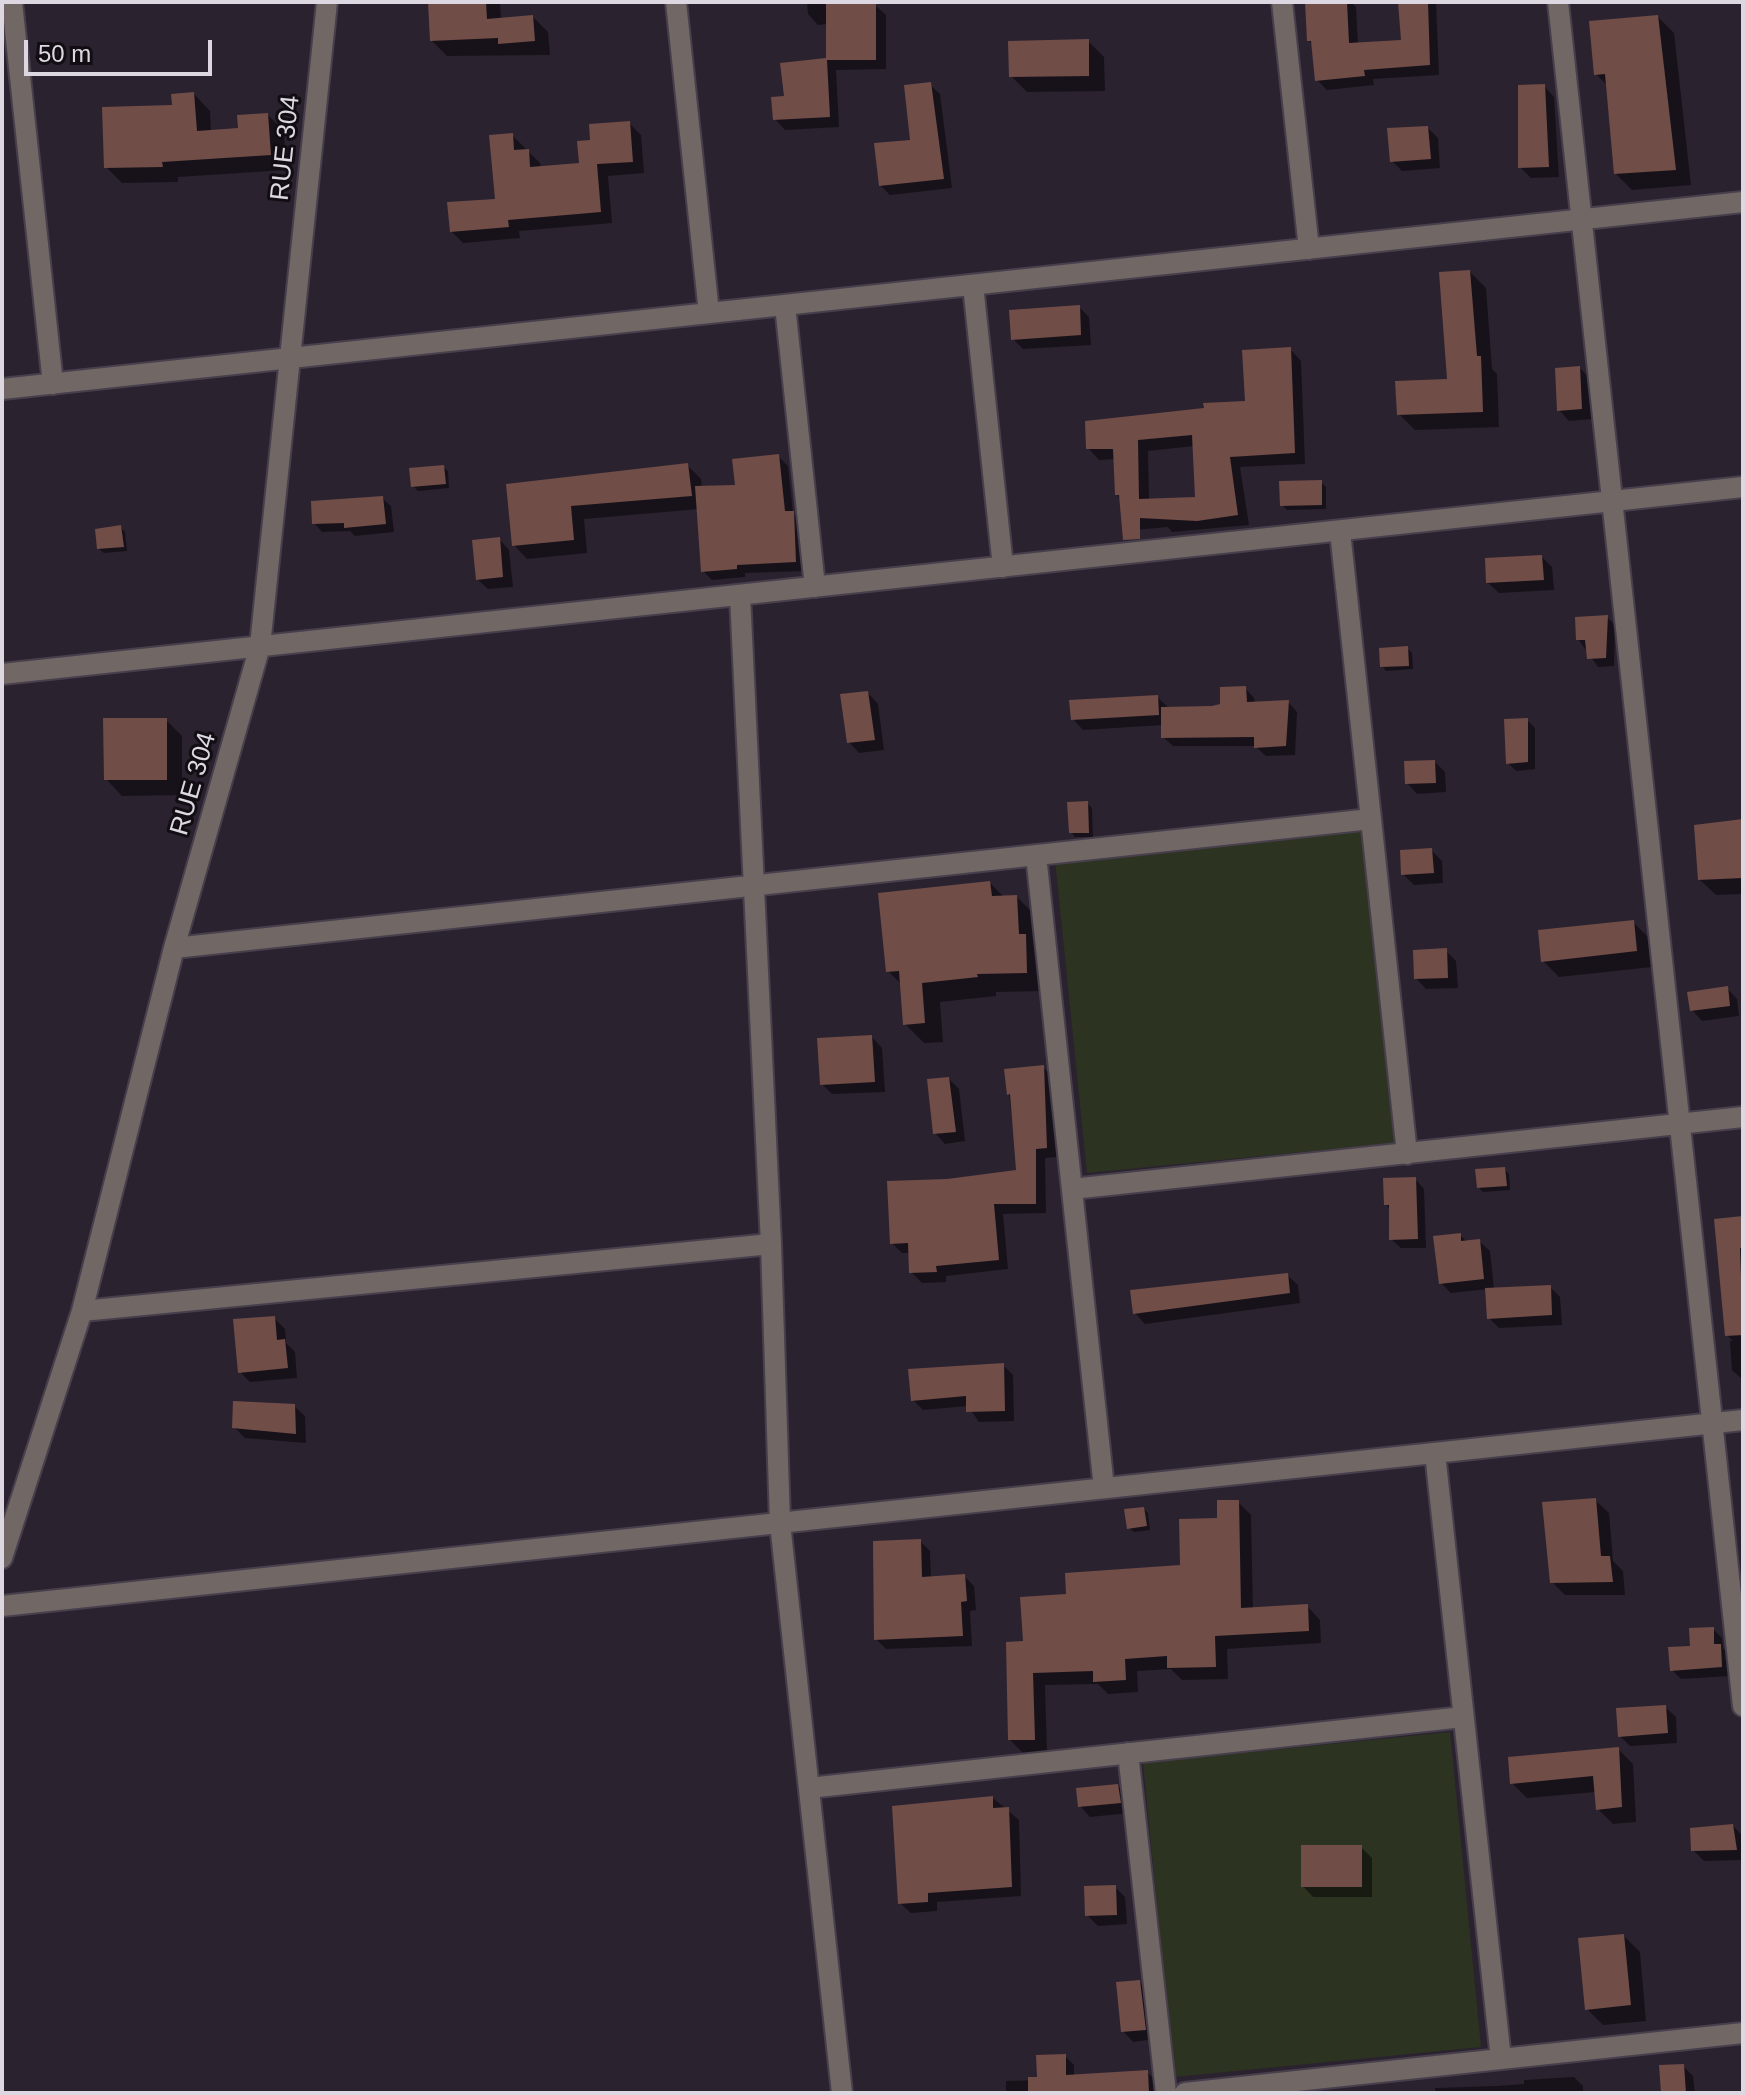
<!DOCTYPE html>
<style>
body{margin:0}
#map{position:relative;width:1745px;height:2095px;overflow:hidden;background:#2b2230;font-family:Arial,sans-serif}
canvas{display:block}
.frame{position:absolute;inset:0;border:4px solid #dcd7e0;pointer-events:none}
.scale{position:absolute;left:24px;top:40px;width:188px;height:36px;box-sizing:border-box;border:4px solid #dcd7e0;border-top:0;padding-left:10px;font-size:24px;line-height:28px;white-space:nowrap;color:#dcd7e0;-webkit-text-stroke:6px #110d13;paint-order:stroke}
</style>
<div id="map">
<canvas width="1745" height="2095"></canvas>
<div class="frame"></div>
<div class="scale">50 m</div>
</div>
<script>
const ctx = document.querySelector('canvas').getContext('2d');
ctx.lineJoin = 'round';
function paint(path, color) { ctx.fillStyle = color; ctx.fill(path, 'evenodd'); }
function trace(path, color, width, dash) { ctx.strokeStyle = color; ctx.lineWidth = width; ctx.lineCap = dash ? 'butt' : 'round'; ctx.setLineDash(dash || []); ctx.stroke(path); }
function write(font, color, halo, rows, align = 'center') {
  ctx.font = font + ' Arial,sans-serif'; ctx.lineWidth = 6; ctx.setLineDash([]); ctx.textBaseline = 'middle'; ctx.strokeStyle = halo; ctx.fillStyle = color; for (const [text, x, y, turn = 0] of rows) {
    ctx.save(); ctx.translate(x, y); ctx.rotate((+turn || 0) * Math.PI / 180); ctx.textAlign = isNaN(turn) ? turn : align; if (halo) ctx.strokeText(text, 0, 0); ctx.fillText(text, 0, 0); ctx.restore();
  }
}
const green = new Path2D(`
 M1362,829L1394,1143L1087,1173L1055,859Z
 M1450,1732L1481,2047L1174,2077L1143,1763Z`);
const shadow = new Path2D(`
 M430,2H500L501,20L533,17L548,32L550,55L447,56L432,41Z
 M807,2L875,5L886,15V69L836,70L839,127L785,130L775,119L786,98L782,64L828,59V24L818,25L808,14Z
 M1307,2H1351L1356,7L1358,44L1403,41L1400,2H1436L1439,75L1373,79L1374,85L1327,90L1317,80L1313,45L1309,41Z
 M1658,17L1674,33L1691,185L1632,190L1616,174L1608,86L1596,74Z
 M1088,41L1104,57L1105,91L1027,92L1011,76Z
 M930,85L940,94L952,188L890,195L880,185L912,142Z
 M1544,86L1554,97L1559,177L1531,178L1520,167Z
 M194,94L210,111L211,132L240,130L268,115L284,131L286,170L178,177V182L122,183L106,167Z
 M629,123L641,135L644,173L608,176L612,223L519,231L520,238L463,243L451,231L497,201L513,136L540,163L541,168L581,165L592,142Z
 M1428,128L1438,138L1440,168L1402,171L1392,161Z
 M1470,272L1486,288L1492,369L1497,374L1499,427L1415,430L1399,414L1449,381Z
 M1079,307L1089,317L1091,345L1023,349L1013,339Z
 M1290,349L1301,361L1305,464L1240,467L1249,525L1172,532L1168,527L1135,530L1117,494L1116,459L1099,460L1088,448L1206,410L1247,403ZM1194,446L1197,499L1149,500L1148,451Z
 M1580,368L1590,379L1592,419L1569,421L1559,410Z
 M778,456L788,466L793,513L802,522L805,571L745,573V577L712,580L703,571L699,509L584,519L587,553L527,559L514,545L509,486L687,465L701,479L702,488L737,487Z
 M443,467L448,471L449,488L418,491L413,486Z
 M1321,482L1326,487V509L1287,510L1282,505Z
 M382,498L391,506L394,532L355,536L350,531L322,532L314,523Z
 M121,528L125,532L127,551L104,553L99,549Z
 M499,539L509,550L513,587L488,589L477,579Z
 M1542,557L1552,567L1554,590L1499,593L1488,583Z
 M1607,617L1615,625L1614,666L1598,667L1578,639Z
 M1407,648L1412,653L1413,669L1386,671L1382,666Z
 M1245,688L1254,698L1255,703L1288,702L1297,712L1295,755L1266,756L1255,746H1173L1163,737V725L1083,730L1073,719L1157,697L1168,707L1213,708Z
 M868,693L878,704L884,750L859,753L849,742Z
 M166,720L182,736V795L122,796L106,779Z
 M1527,720L1535,728V769L1516,771L1508,763Z
 M1435,762L1445,772L1446,792L1417,794L1407,783Z
 M1087,803L1092,808L1093,837H1075L1071,832Z
 M1743,821V894L1716,895L1699,879Z
 M1431,850L1442,861L1443,883L1414,885L1403,874Z
 M990,883L1004,897H1017L1036,916L1045,991L996,992V996L940,1002L943,1042L924,1043L905,1024L902,985L888,971Z
 M1633,922L1649,938L1652,967L1559,977L1543,961Z
 M1446,951L1456,961L1458,988L1426,989L1416,978Z
 M1727,988L1737,999L1739,1016L1702,1021L1692,1010Z
 M872,1037L882,1048L885,1092L832,1094L822,1084Z
 M1043,1067L1053,1077L1057,1157L1045,1158L1046,1213L1003,1214L1008,1269L946,1276V1282L922,1283L911,1272V1253H902L892,1243L947,1181L1018,1171L1009,1094Z
 M949,1079L959,1089L965,1141L945,1144L935,1133Z
 M1504,1169L1509,1174L1510,1190L1483,1192L1479,1188Z
 M1415,1179L1424,1189L1426,1248H1401L1391,1239V1210L1386,1205Z
 M1743,1218V1380L1732,1370L1730,1341H1733L1727,1335Z
 M1460,1235L1467,1242L1479,1241L1490,1251L1494,1289L1550,1287L1560,1297L1562,1325L1499,1328L1489,1318L1488,1289L1451,1293L1441,1283Z
 M1287,1275L1298,1285L1300,1303L1145,1324L1135,1313Z
 M274,1318L285,1329L286,1343L295,1352L297,1378L250,1382L240,1372Z
 M1003,1365L1013,1375L1014,1421L979,1422L968,1406L923,1410L913,1400Z
 M294,1406L305,1416L306,1443L245,1438L234,1427Z
 M1595,1500L1609,1513L1613,1561L1623,1571L1625,1595H1565L1552,1582Z
 M1238,1502L1251,1515L1253,1610L1307,1606L1320,1620L1321,1643L1227,1649L1228,1679L1182,1680L1171,1669L1137,1671L1138,1692L1108,1694L1098,1684L1045,1685L1047,1752L1023,1753L1010,1740L1025,1643L1068,1596L1182,1567Z
 M1144,1509L1148,1513L1150,1530L1134,1532L1129,1528Z
 M920,1541L930,1551L931,1578L964,1576L974,1586L976,1610L970,1611L972,1646L886,1649L876,1639Z
 M1713,1629L1722,1638L1723,1648L1729,1655L1731,1676L1681,1679L1672,1670Z
 M1665,1707L1676,1717L1677,1743L1630,1746L1620,1736Z
 M1618,1749L1633,1764L1636,1822L1613,1824L1598,1809L1596,1792L1527,1798L1512,1783Z
 M1118,1786L1128,1796L1130,1813L1090,1817L1080,1806Z
 M993,1798L1019,1820L1021,1896L937,1902V1911L911,1913L900,1903Z
 M1733,1826L1743,1836V1860L1704,1861L1693,1850Z
 M1361,1847L1372,1858V1897H1313L1303,1886Z
 M1115,1887L1125,1897L1127,1924L1098,1926L1087,1915Z
 M1624,1936L1640,1952L1646,2021L1603,2025L1587,2009Z
 M1140,1982L1150,1992L1155,2039L1133,2042L1123,2031Z
 M1065,2056L1074,2065V2076L1147,2072L1156,2081V2093H1006V2081L1039,2080Z
 M1683,2066L1693,2076L1695,2093H1663Z
 M1574,2077L1583,2086V2093H1435V2088L1498,2086L1524,2084V2080Z`);
const building = new Path2D(`
 M428,2H486L487,19L533,15L535,41L498,44V38L430,41Z
 M1305,2H1347L1349,43L1401,40L1398,2H1428L1430,65L1364,70L1365,76L1315,81L1311,41H1307Z
 M826,3H876V60H827L830,117L773,120L771,97L784,96L780,63L826,58Z
 M1658,15L1676,170L1614,174L1605,74L1594,75L1589,21Z
 M1089,39V76L1009,77L1008,41Z
 M931,82L944,179L879,186L874,143L910,140L904,85Z
 M1545,84L1549,167L1518,168V85Z
 M194,92L197,131L238,128L237,115L268,113L271,155L162,162L163,167L104,168L102,107L172,105L171,94Z
 M630,121L633,162L597,164L601,212L508,220L509,227L450,232L447,202L495,199L489,135L513,133L514,150L529,149L530,167L579,163L577,141L590,140L589,124Z
 M1428,126L1431,159L1390,162L1387,128Z
 M1470,270L1477,356H1481L1483,412L1397,415L1395,381L1447,379L1439,272Z
 M1080,305L1081,335L1011,340L1009,310Z
 M1291,347L1295,453L1230,457L1238,515L1197,521L1140,518V539L1123,540L1119,495H1115L1113,449H1086L1085,421L1204,408L1203,403L1245,401L1242,350ZM1192,435L1195,497L1139,499L1138,440Z
 M1580,366L1582,409L1557,411L1555,368Z
 M779,454L785,511H794L796,562L737,565V569L701,572L695,486L735,485L732,459Z
 M688,463L692,496L571,506L574,540L512,546L506,484Z
 M444,465L446,484L411,487L409,468Z
 M1322,480V505L1280,506L1279,481Z
 M383,496L386,524L344,528V523L312,524L311,501Z
 M121,525L124,547L97,549L95,529Z
 M500,537L503,577L476,580L472,540Z
 M1542,555L1544,580L1486,583L1485,558Z
 M1608,615L1606,658L1587,659L1585,640H1576L1575,617Z
 M1408,646L1409,666L1380,667L1379,648Z
 M1246,686L1247,702L1289,700L1286,746L1254,748V737L1161,738V707L1212,706L1220,704V687Z
 M868,691L875,740L847,743L840,694Z
 M1158,695L1159,715L1071,720L1069,700Z
 M103,718H167V780H104Z
 M1528,718V762L1506,764L1504,719Z
 M1435,760L1436,783L1405,784L1404,761Z
 M1088,801L1089,833H1069L1067,802Z
 M1743,819V878L1698,880L1694,825Z
 M1432,848L1434,873L1401,875L1400,850Z
 M990,881L992,896L1017,895L1019,934H1026L1027,973L977,974L978,977L922,983L925,1023L903,1025L899,971L886,972L878,893Z
 M1634,920L1637,951L1541,962L1538,930Z
 M1447,948L1448,978L1414,979L1413,950Z
 M1728,986L1730,1006L1690,1011L1687,992Z
 M872,1035L875,1082L820,1085L817,1038Z
 M1044,1065L1047,1148L1036,1149V1204H994L999,1260L936,1266L937,1272L909,1273L908,1243L890,1244L887,1181L947,1179L1016,1170L1010,1094L1007,1095L1004,1069Z
 M949,1077L956,1132L933,1134L927,1079Z
 M1505,1167L1507,1186L1477,1188L1475,1169Z
 M1416,1177L1418,1239L1389,1240V1205H1384L1383,1178Z
 M1743,1216V1248H1740L1743,1335L1725,1336L1714,1219Z
 M1461,1233V1241L1480,1239L1484,1279L1439,1284L1433,1236Z
 M1288,1273L1290,1293L1133,1314L1130,1290Z
 M1551,1285L1552,1315L1487,1319L1485,1288Z
 M275,1316L277,1340L285,1339L288,1368L238,1373L233,1319Z
 M1004,1363L1005,1411L966,1412V1396L911,1401L908,1369Z
 M233,1401L295,1404L296,1434L232,1428Z
 M1596,1498L1601,1556H1610L1613,1582L1550,1583L1542,1502Z
 M1217,1500H1239L1241,1608L1308,1604L1309,1631L1215,1636L1216,1667L1167,1668V1656L1125,1659L1126,1680L1093,1682V1671L1033,1673L1035,1740H1008L1006,1642L1023,1641L1020,1597L1066,1594L1065,1573L1180,1565L1179,1519L1217,1518Z
 M1144,1507L1147,1526L1127,1529L1124,1509Z
 M921,1539L922,1577L965,1574L967,1601L961,1602L963,1636L874,1640L873,1541Z
 M1714,1627V1644H1721L1722,1667L1670,1671L1668,1647L1690,1646L1689,1628Z
 M1666,1705L1668,1733L1618,1737L1616,1708Z
 M1619,1747L1622,1807L1596,1810L1593,1776L1510,1784L1508,1757Z
 M1118,1784L1121,1803L1078,1807L1076,1788Z
 M993,1796V1808L1009,1807L1012,1887L928,1893V1902L898,1904L892,1806Z
 M1733,1824L1737,1850L1691,1851L1690,1828Z
 M1301,1845H1362V1887H1301Z
 M1116,1885L1117,1915L1085,1916L1084,1886Z
 M1624,1934L1631,2005L1585,2010L1578,1938Z
 M1140,1980L1146,2030L1121,2032L1116,1982Z
 M1066,2054V2075L1148,2070L1149,2093H1028V2077H1037L1036,2055Z
 M1684,2064L1686,2093H1661L1659,2065Z`);
const minor = new Path2D(`
 M12,2L53,384
 M676,2L709,313
 M1282,2L1309,249
 M1558,2L1743,1706
 M973,285L1003,567
 M785,305L815,587
 M2,389L1743,202
 M1340,531L1407,1154
 M740,595L771,1244L780,1523L842,2093
 M2,674L1743,487
 M1036,855L1104,1488
 M174,948L1371,819
 M1072,1189L1743,1117
 M82,1311L771,1244
 M1435,1453L1501,2059
 M2,1558L82,1311L174,948L260,646L327,2
 M2,1606L1743,1420
 M1128,1753L1166,2093
 M809,1788L1463,1717
 M1185,2093L1743,2033`);
const streetNames = [
 ["RUE 304",286,148,-84],
 ["RUE 304",194,784,-74]
];
paint(green, '#2d3321');
paint(shadow, '#0007');
paint(building, '#714d48');
trace(minor, '#473f4c', 24);
trace(minor, '#716765', 20);
write('26px', '#dcd7e0', '#110d13', streetNames);
</script>
